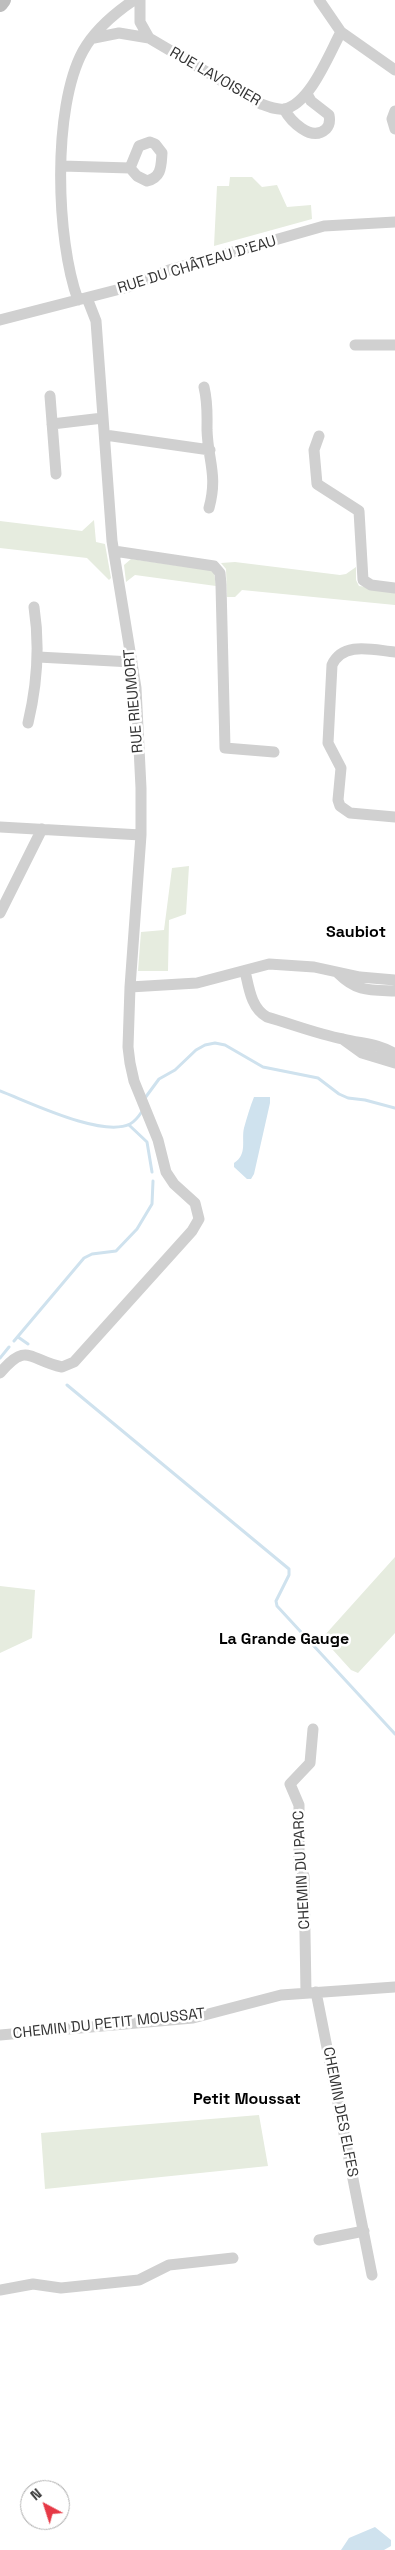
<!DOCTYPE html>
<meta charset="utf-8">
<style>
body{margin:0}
#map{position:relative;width:395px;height:2550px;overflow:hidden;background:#fff;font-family:"Space Grotesk",sans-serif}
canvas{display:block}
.north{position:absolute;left:20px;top:2480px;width:50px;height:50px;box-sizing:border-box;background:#fff;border:1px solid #adadad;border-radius:50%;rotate:320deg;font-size:14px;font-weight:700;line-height:20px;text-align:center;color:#333}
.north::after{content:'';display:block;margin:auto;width:18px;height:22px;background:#e63946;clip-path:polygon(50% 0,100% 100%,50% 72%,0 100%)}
</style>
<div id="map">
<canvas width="395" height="2550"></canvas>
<div class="north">N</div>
</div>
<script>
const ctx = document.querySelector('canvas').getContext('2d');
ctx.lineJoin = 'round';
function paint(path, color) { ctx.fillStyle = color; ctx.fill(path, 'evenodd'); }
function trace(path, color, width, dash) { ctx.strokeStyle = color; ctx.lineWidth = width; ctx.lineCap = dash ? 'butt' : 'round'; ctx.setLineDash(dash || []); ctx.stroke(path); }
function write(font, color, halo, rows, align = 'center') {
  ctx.font = font + ' "Space Grotesk",sans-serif'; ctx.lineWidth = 5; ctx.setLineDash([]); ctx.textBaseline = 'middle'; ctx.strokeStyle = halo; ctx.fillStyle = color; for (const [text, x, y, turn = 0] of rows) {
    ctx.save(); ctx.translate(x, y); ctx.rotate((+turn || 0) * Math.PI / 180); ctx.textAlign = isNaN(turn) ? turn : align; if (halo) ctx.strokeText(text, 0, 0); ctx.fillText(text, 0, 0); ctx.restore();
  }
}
const green = new Path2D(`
 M230,177H252L262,187L277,185L287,207L311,205L312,219L214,246L217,186H229Z
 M94,520L96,542L105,544L111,578L109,580L87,558L0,548V521L82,531Z
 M131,559L209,570L214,572L216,586L135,575L126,582L124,565Z
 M235,562L340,575L346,574L356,567V580L359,586L395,591V605L242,590L235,597H227L226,569L221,563Z
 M189,866L186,914L169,920L168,971H138L141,932L164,930L172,868Z
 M395,1557V1633L358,1673L351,1670L323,1639L324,1636Z
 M0,1586L35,1590L32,1638L0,1653Z
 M259,2115L268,2166L45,2189L41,2133Z`);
const water = new Path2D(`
 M254,1097H270V1103L254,1174L251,1179H247L234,1167V1163C248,1154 241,1140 244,1128C247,1117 250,1107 254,1097Z
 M375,2527L391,2540V2546L384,2550H341L349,2538Z`);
const stream = new Path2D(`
 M0,1091C29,1102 102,1138 130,1124C136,1121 139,1116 143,1110
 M145,1098L159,1079L175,1070L196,1050L205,1045L215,1043L225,1045L263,1067L318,1078L339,1094L348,1098L365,1100L395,1108
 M129,1125L147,1142L152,1172
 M18,1337L28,1344
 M14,1341L84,1258L92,1254L116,1251L137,1229L152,1204L153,1181
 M0,1358L9,1347
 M67,1385L289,1569V1575L276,1601L277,1606L395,1734`);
const street = new Path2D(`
 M140,0V22L149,38
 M319,0L341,32L395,70
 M94,38L119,33L149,38L261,104C269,107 276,110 284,109C310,104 329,54 341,32
 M284,109C290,120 311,143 326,129C330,125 330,120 329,115L311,101L307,94
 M395,111L392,119L395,129
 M150,142L155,144L162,153C161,166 162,177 147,181L137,176L130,168L139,146Z
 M62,166L130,168
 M78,300C56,240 52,108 83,51C94,31 115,13 134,0
 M0,320L128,287L169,270L324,226L395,222
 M355,345H395
 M204,387C208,404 207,413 207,430C208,461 218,475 209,508
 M50,396L56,474
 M52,424L103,418
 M105,435L210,450
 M319,436L314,450L317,484L359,511L363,580L371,585L395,588
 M114,551L214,566L220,573L221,585L225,748L274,752
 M395,652C373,650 343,641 332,665L328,743L341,768L338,800L340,806L350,813L395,817
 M38,657L132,662
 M28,723C37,685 40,646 34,607
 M0,827L141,835
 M0,913L42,829
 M245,971C249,988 251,1008 267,1017C292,1024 317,1034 343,1039C362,1044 378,1043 395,1054
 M338,973C357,992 370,990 395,991
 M130,987L197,983L269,964L314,967L360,977L395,980
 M344,1040L362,1053L395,1063
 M0,1373C27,1341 29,1360 62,1367L74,1362L192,1231L199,1219L195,1203L174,1184L166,1172L158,1140L134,1081L130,1063L128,1047L130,987L141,835V788L136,688L112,541L96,321L87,298
 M306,1992L304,1876L299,1864V1805L290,1784L310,1763L313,1729
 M316,1992L372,2275
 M0,2035L193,2018L281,1995L395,1987
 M319,2240L364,2231
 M0,2290L33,2284L61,2288L139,2280L169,2265L233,2258`);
const secondary = new Path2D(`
 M0,4L3,0`);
const streetNames = [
 ["RUE LAVOISIER",215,77,30],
 ["RUE DU CHÂTEAU D'EAU",197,265,-17],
 ["RUE RIEUMORT",134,701,-95],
 ["CHEMIN DU PARC",302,1870,-93],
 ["CHEMIN DU PETIT MOUSSAT",109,2024,-6],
 ["CHEMIN DES ELFES",340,2112,79]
];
const neighbourhoodNames = [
 ["Saubiot",356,933],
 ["La Grande Gauge",284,1640],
 ["Petit Moussat",247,2100]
];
paint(green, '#e6ecdf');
paint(water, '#cfe2ee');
trace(stream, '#cfe2ee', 3);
trace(street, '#d0d0d0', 11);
trace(secondary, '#bdbdbd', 16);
write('15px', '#333', '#fff', streetNames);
write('bold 16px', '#000', '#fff', neighbourhoodNames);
</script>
